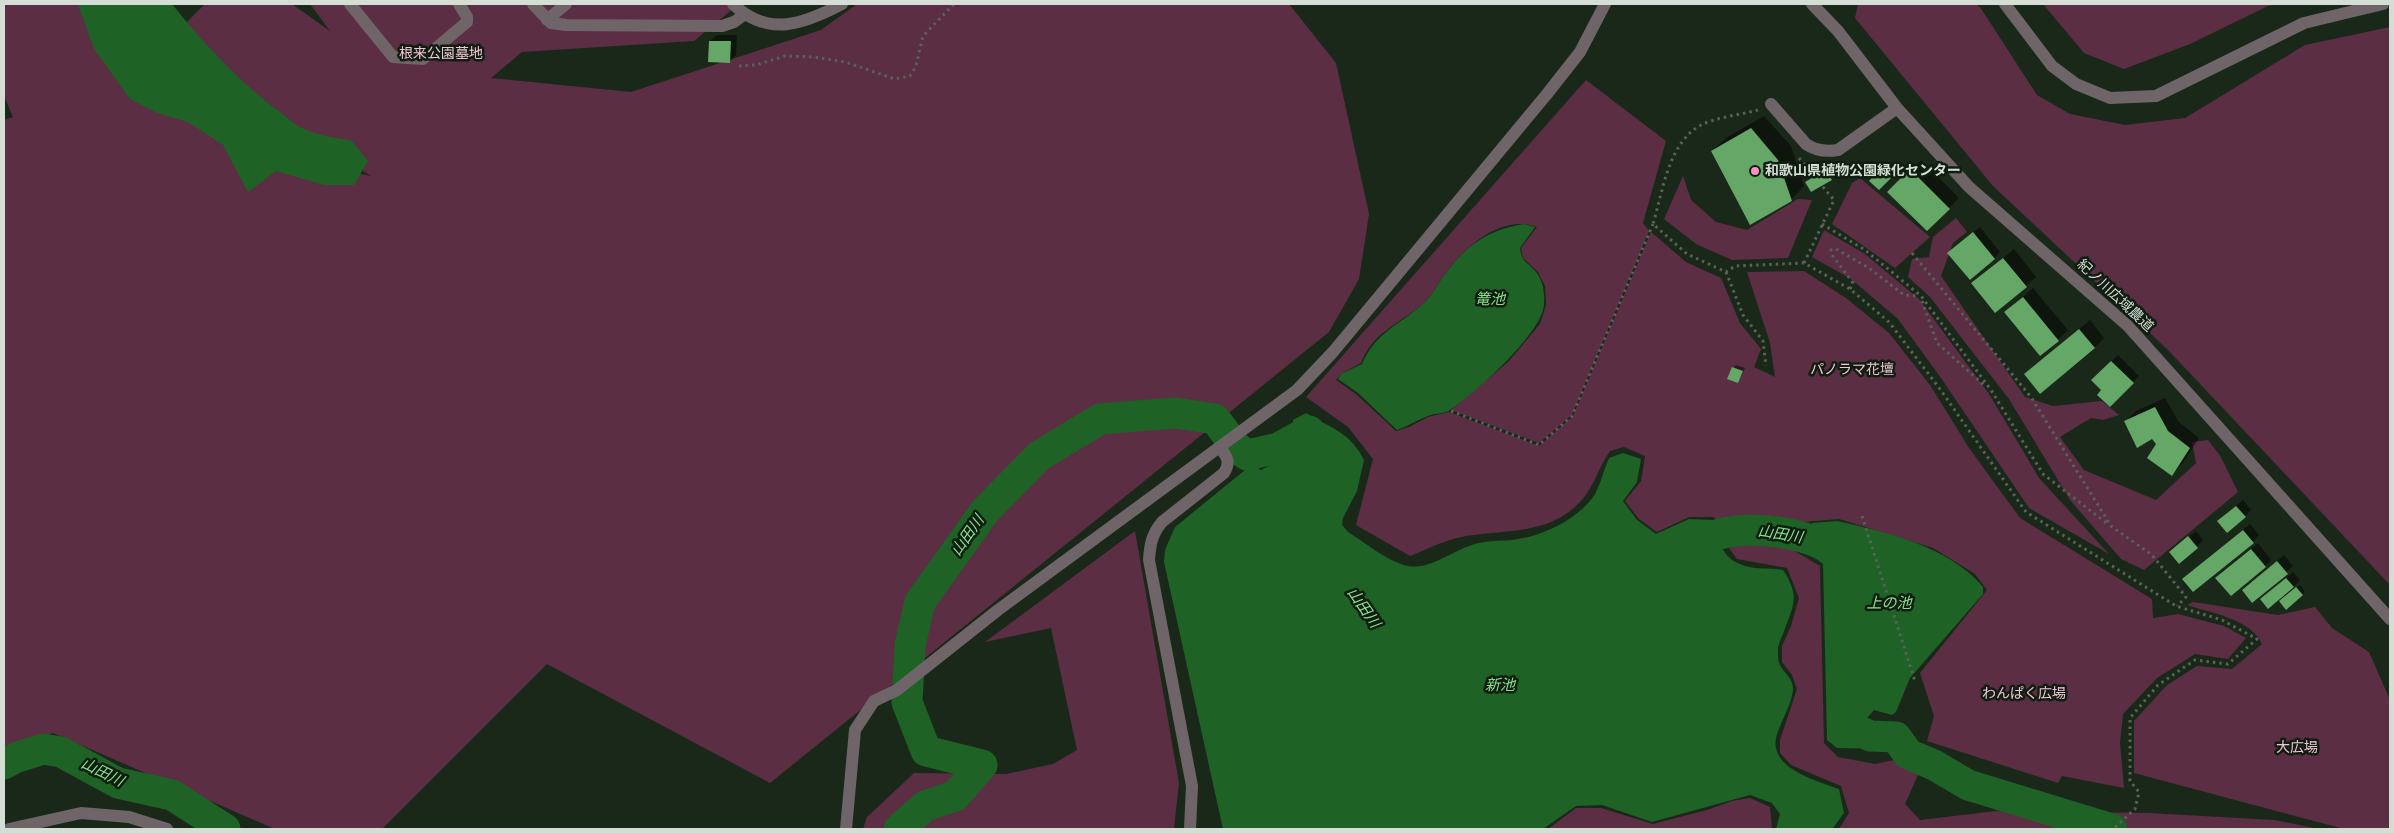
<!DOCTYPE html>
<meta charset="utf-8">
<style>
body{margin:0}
#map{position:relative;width:2394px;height:833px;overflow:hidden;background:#1a281a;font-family:"Space Grotesk",sans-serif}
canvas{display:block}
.frame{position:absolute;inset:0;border:5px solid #d5ded5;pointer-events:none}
</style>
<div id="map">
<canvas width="2394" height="833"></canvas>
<div class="frame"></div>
</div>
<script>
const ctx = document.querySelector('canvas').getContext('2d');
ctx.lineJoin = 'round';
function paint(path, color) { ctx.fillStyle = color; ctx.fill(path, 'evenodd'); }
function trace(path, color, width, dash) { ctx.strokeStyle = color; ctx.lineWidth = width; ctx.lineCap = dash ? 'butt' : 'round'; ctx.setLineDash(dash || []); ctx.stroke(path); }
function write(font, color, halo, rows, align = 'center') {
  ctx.font = font + ' "Space Grotesk","Noto Sans JP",sans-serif'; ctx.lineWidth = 5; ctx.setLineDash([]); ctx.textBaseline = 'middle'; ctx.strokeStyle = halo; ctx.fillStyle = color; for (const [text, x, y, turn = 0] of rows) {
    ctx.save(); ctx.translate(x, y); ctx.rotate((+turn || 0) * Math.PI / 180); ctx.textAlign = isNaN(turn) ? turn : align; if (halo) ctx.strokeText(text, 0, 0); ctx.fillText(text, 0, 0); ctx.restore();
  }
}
const green = new Path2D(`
 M6,4H82L223,145L371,176L251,102L175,34L205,4H292L330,31L310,4H739L694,41L522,52L491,78L631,92L821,30L857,4H1289L1336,63L1369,214L1359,279L1329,332L770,783L547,664L382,829H275L53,733L4,752V120L13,117L4,96V8Z
 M1858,4H1975L1980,7L2037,95L2070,114L2125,125L2185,118L2305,45L2390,27V585L2167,349L1993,186L1855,18Z
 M2043,4H2277L2268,6L2190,44L2124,69L2084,53Z
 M1586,80L1666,141L1643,223L1649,231L1572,415L1539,443L1451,410L1509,361L1540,324L1546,305L1545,286L1538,272L1523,258L1521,248L1537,227C1501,214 1466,246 1446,273C1438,283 1433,295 1423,304C1399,324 1373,332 1361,363L1341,374L1336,380L1356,394L1396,431L1409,427L1428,417L1449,412L1539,446L1573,416L1651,232L1686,262L1721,278L1740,323L1761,349L1754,367L1775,377L1770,343L1747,272L1804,271L1846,298L1889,333L1930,385L1969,448L2020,518L2152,599L2153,618L2178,614L2224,626L2246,638L2228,659L2195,654L2157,678L2123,714L2120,743L2124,788L2062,776L2058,783L1927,741L1934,716L1920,673L1987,590L1975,574L1933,548L1839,519L1720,529L1714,517H1689L1657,532L1639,519L1625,501L1641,481L1645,456L1624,447L1610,451C1599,467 1594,486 1582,500C1548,538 1500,528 1457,538C1441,542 1425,550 1410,556L1356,525L1373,459L1348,427L1306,397Z
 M1683,176L1691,200L1716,222L1747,230L1798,199L1812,200L1788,258L1732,260L1696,244L1664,219Z
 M1860,178L1930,237L1895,268L1832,224L1852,183Z
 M1956,218L1967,232L1953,243L1941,276L2025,397L2053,406L2102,401L2119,415L2103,420L2091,418L2060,437L2084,470L2156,500L2196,463L2192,442L2208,440L2221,457L2238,492L2144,570L2121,559L2070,500L2009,399L1930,297L1908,277L1912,259L1929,257L1933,237Z
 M1824,230L1865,254L1919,299L1989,394L2039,478L2109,554L2029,508L1941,378L1898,319L1851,279L1812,257Z
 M1135,531L1179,783L1174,829H863L867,817L914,773L1006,774L1053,764L1077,750L1051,628L985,642Z
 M1751,536L1793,550L1820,566L1824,743L1838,757L1875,764L1899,759L1921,768L1905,804L1920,820L1996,811L2148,813L2275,820L2319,829H1839L1849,813L1841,786L1791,765L1780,753V740L1797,689L1792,675L1782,662V646L1791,626L1799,598L1787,568L1737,559L1728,547L1727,539Z
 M2193,602L2278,615L2315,607L2332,628L2369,652L2390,700V829H2344L2134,773V721L2167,685L2197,666L2232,669L2262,644C2251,619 2211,613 2187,605Z
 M1750,798L1770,807L1772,829H1548L1576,808H1601L1653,824L1707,810L1732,801Z`);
const water = new Path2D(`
 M78,4H172C204,44 239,82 280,112C287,118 295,125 302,128C317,135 335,138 351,140L368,161L354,185H324L276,171L248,192L223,145L188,122L157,113L130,99L94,49Z
 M1524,224L1535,227L1520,248C1522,263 1527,261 1536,272C1543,280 1545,294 1544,304C1543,333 1474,394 1450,410C1445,414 1435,413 1428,416C1417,420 1408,426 1397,430L1358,393L1338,379L1341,374L1362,364C1375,333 1399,325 1423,304C1433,295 1438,283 1446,273C1468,244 1488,230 1524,224Z
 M1306,413C1332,429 1350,432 1364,460L1357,491L1343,518L1342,525L1348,532C1364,542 1390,563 1408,566C1429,570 1451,552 1469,546C1487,539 1501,542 1518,539C1545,535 1580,518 1595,494C1601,483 1604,469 1609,458L1623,453L1641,459L1637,482L1623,501L1637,520L1656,534L1689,519L1713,520C1721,548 1723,563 1755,568C1765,569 1773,568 1783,570C1801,597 1793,606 1783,634C1781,638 1779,643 1778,648C1778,652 1778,660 1779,663C1783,673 1794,678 1793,690C1791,707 1780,722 1776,738C1770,769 1818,781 1839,789L1844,813L1833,828L1776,829L1780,814L1772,803L1750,795L1652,822L1602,805L1576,806L1543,829H1223L1164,562L1165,550L1175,527L1245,470L1255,466L1261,470L1302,448L1304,442L1293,426V420Z
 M1837,521C1886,532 1949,546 1983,587V594L1910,678L1896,712L1892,715L1874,710L1867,718L1870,727H1897L1901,735L1892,749L1837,748L1827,740L1823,564L1806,550L1812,523Z`);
const shadow = new Path2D(`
 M717,35H737L736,55L730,61L710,41Z
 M1764,116L1791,146L1804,186L1791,200L1712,151L1726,138Z
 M1921,160L1959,198L1927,230L1889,192Z
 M1885,166L1893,174L1879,189L1871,181Z
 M1829,168L1834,176L1831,179L1807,182Z
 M1980,227L2000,252L1994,259L1955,247Z
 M2014,249L2036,277L2026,286L1973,283Z
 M2033,288L2068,330L2058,340L2006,312Z
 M2090,320L2104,338L2094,348L2036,365Z
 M2118,355L2139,376L2110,406L2103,390L2093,380Z
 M1736,365L1745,368L1738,382L1733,368Z
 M2165,398L2178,421L2199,438L2182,464L2172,474L2153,438L2126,421L2136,411Z
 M2243,500L2251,510L2245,516L2225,515Z
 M2250,524L2259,535L2253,542L2190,573Z
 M2196,531L2203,540L2197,547L2177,546Z
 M2258,543L2271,560L2265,567L2223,572Z
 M2284,555L2293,566L2252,601L2243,590Z
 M2293,572L2300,580L2293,587L2262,599Z
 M2300,585L2305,592L2302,595L2284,598Z`);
const river = new Path2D(`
 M1680,558C1692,550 1707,537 1720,534C1754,525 1820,532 1843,561
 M1860,731L1870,736L1896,737L1908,754L1934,765L1968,785L2112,829
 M4,764L15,758L43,749L61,752L118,783L172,795L225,829
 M899,829L925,806L955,796L982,765L926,751L907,702L910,645L920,602L985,511L1039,456L1100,419L1175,413L1215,419L1237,448L1247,455L1278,448L1309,431L1316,450V463`);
const building = new Path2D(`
 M709,41H731L730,63L708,62Z
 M1751,128L1778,160L1792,201L1750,225L1711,151Z
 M1881,168L1891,178L1879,190L1869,181Z
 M1910,169L1950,209L1927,231L1887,192Z
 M1826,170L1832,180L1811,192L1805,182Z
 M1973,232L1995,259L1970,280L1947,253Z
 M2003,258L2027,287L1995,313L1971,283Z
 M2023,297L2059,341L2040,356L2004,312Z
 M2079,329L2095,348L2040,394L2024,374Z
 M2111,361L2134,383L2110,407L2097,395L2101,390L2091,380Z
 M1732,367L1743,371L1738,383L1727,379Z
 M2155,407L2168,431L2190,448L2172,476L2147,458L2156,444L2152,439L2137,448L2124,421Z
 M2236,506L2246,517L2227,533L2217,521Z
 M2243,530L2254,543L2193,592L2182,579Z
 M2188,536L2198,548L2179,564L2169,552Z
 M2251,549L2266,567L2231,596L2215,578Z
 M2277,561L2288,574L2252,603L2242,590Z
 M2286,578L2294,587L2268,609L2260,599Z
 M2296,587L2303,595L2286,610L2279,601Z`);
const path = new Path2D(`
 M739,66L756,65L785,56L814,57L845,62L895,79L910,76L916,66L923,36L954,4
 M1758,110C1740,115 1717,117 1701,125C1668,143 1663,191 1653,224L1687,254L1726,272L1735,266L1804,263L1850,289L1889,322L1940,389L2026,512L2176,606L2222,620L2257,639L2228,664L2195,660L2158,685L2130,718V781L2139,792L2135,809L2113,829
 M1799,158L1814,176
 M1822,224L1865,250L1921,296L1991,390L2043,474L2109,525
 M1912,253L2031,397L2111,526L2152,555L2186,597L2177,606
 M1804,263L1834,200L1822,186
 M1726,272L1743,315L1763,341L1766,366
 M1850,289L1853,283L1832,255L1831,250L1836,249L1869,268L1904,295L1919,296
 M1922,301L1937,343L1985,386
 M1451,411L1539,445L1572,416L1653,224
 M1862,516L1915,681`);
const minor = new Path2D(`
 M350,4L393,57L423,59L467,22V17L459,4
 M533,4L551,23L566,25L722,26L734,22L745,14
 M733,4C768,38 804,24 842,4
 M1812,4L1838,31L1897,108L1969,187L2128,326L2390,619
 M2005,4L2052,66L2076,84L2110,98L2156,96L2304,23L2383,4
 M547,20L566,4
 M1771,104L1806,144C1816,151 1826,152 1838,150L1897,108
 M9,829L81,813L129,817L167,829
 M846,829L855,730L874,701L897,690L998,610L1297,390L1333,352L1547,94L1580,52L1605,4
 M1190,829L1192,786L1149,560C1150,544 1152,534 1162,522L1224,473C1231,462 1227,457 1220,447`);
const markers = [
 [1755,171,5,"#fc8fc3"]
];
const parkNames = [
 ["根来公園墓地",441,54],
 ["パノラマ花壇",1852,370],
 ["わんぱく広場",2024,694],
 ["大広場",2297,748]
];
const poiNames = [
 ["和歌山県植物公園緑化センター",1765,171]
];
const streetNames = [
 ["紀ノ川広域農道",2115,296,43]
];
const waterNames = [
 ["篭池",1490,300],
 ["山田川",1780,535,9],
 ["山田川",968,536,-55],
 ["上の池",1889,604],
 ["山田川",1363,608,55],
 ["新池",1500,686],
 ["山田川",102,773,26]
];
paint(green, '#5b2e44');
paint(water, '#1e6225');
paint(shadow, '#0007');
trace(river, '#1e6225', 31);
paint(building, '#65a767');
trace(path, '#576357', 3, [2.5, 4]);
trace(minor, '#6f6569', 12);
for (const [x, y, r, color] of markers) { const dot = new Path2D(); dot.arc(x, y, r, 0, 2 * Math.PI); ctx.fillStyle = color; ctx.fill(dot); trace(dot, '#101e11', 2); }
write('14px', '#f2c4d8', '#101e11', parkNames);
write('bold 14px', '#d5ded5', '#101e11', poiNames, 'left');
write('14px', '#d5ded5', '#101e11', streetNames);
write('italic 15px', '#89e18c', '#101e11', waterNames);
</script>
